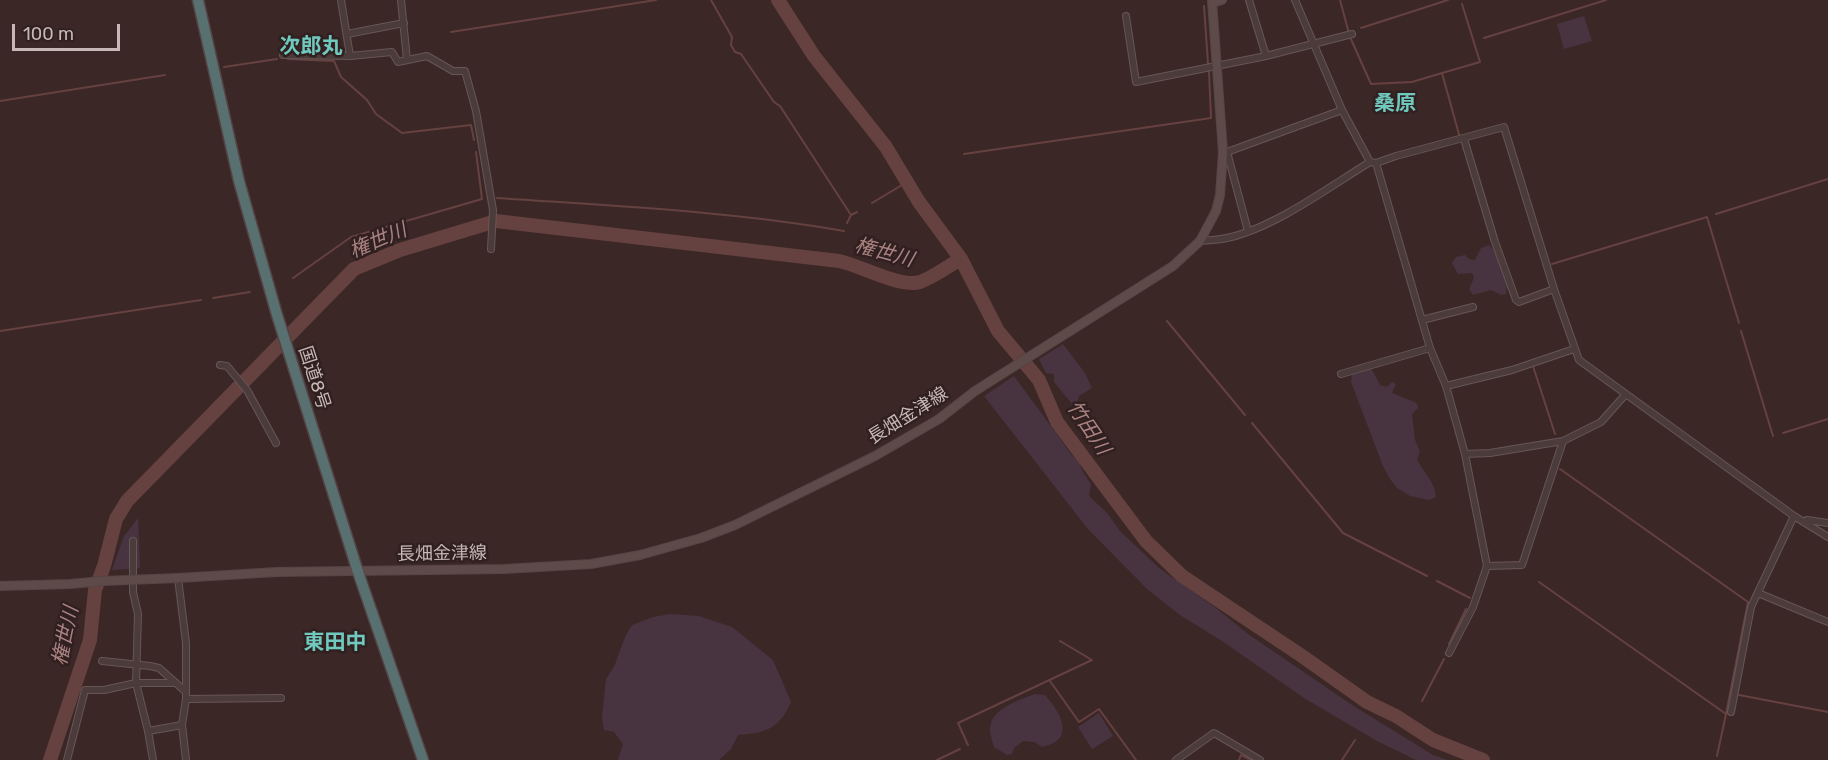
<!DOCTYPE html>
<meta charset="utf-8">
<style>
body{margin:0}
#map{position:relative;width:1828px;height:760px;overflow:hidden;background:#3c2727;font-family:Rubik,sans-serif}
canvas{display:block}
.scale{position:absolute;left:12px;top:24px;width:108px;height:27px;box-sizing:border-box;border:3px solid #c7b8b7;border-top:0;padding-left:8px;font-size:18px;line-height:21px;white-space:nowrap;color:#c7b8b7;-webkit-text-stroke:4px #312020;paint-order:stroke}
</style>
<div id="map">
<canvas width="1828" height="760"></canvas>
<div class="scale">100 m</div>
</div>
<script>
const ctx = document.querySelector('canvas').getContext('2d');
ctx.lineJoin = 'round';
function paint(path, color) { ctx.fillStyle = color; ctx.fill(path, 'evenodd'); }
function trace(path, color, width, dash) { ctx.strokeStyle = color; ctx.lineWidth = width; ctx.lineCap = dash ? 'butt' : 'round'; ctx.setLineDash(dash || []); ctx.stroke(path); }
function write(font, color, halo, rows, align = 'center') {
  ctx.font = font + ' Rubik,"Noto Sans JP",sans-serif'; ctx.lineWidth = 5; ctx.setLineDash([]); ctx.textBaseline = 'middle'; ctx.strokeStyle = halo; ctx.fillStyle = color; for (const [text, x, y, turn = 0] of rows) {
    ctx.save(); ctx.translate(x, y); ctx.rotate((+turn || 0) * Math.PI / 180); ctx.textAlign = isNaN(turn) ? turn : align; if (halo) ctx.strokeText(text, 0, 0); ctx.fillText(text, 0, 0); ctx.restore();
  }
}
const green = new Path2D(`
 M1584,16L1592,41L1564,49L1557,24Z
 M1489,245L1498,254C1498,268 1510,280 1506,294L1501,295L1491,290L1473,295L1469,289L1474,278L1472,273L1458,274L1452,263L1456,257L1465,255L1469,259L1475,260L1481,248Z
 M1063,344L1085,373L1092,388L1079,396L1077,402L1073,405L1054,382V374L1046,373L1039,359Z
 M1371,368L1380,385L1387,387L1392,382L1396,384L1392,393L1417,403L1418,408L1412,414L1415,440L1420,451L1417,460C1424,472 1436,484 1436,497L1429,500L1410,496L1397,488L1390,479L1383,466L1351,382L1352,374Z
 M1014,376L1064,444C1068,452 1076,458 1079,463C1082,471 1086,477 1091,484L1089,496L1107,513L1120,531L1159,568L1216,608L1248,634L1352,705L1433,755L1448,760H1416L1377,741L1304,698L1222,641L1180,615L1147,589L1088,529L984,396Z
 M138,518L140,568L112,570L124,536Z
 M670,614L699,616L732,627L773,660L791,702C779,729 766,733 738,735L731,749L719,760H618L623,744L614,732L604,730L602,717L606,679L614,667L625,637L632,625L653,617Z
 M1035,694L1045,695C1062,714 1076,740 1042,747L1035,742L1023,741L1014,748L1012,754L1007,755L994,747C992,740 988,730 991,723C996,707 1021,699 1035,694Z
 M1099,713L1113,736L1092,749L1078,727Z`);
const stream = new Path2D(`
 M711,0L732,37L731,45L735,52L741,54L774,102L780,106L851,215L847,223
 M1340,0L1350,37L1371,84L1412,82L1442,73L1460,138
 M1204,6L1208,64
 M1361,28L1448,0
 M451,32L656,0
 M1484,38L1606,0
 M288,59L334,61L341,77L367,100L376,114L402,133L471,125L474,140
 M224,67L277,59
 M1442,73L1480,62L1462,4
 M0,101L165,75
 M964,154L1211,118L1209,72
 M497,198C613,206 729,211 844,231
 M872,203L907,182
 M1716,214L1828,179
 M851,215L857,212
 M1552,264L1707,217L1739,323
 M293,278L351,237L482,199L476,152
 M213,298L250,292
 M1167,321L1245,415
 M0,331L201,300
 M1741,331L1773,436
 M1533,366L1555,434
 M1252,423L1343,533L1427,576
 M1783,433L1828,419
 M1560,469L1748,602L1726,714
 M1437,581L1470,598
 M1539,582L1726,714L1717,756
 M1449,644L1466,609
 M1050,681L1079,722L1099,709L1136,760
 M1739,695L1828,712
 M1422,701L1444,659
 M968,745L958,723L1092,660L1060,641
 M937,760L960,749
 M1239,760L1241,755L1251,760
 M1342,760L1355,740`);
const river = new Path2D(`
 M778,0L814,56L886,147L919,202L961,259L998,331L1039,380L1057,422L1146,541L1182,576L1302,656L1367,702L1396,716L1433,740L1483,760
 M50,760L90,640L95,590L104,566L116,519L127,501L354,269L400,250L496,221L839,261C862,266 900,288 920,282C934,277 948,266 961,259`);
const street = new Path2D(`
 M341,0L350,56L392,52L398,62L427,56L453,71H465L476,111L493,210L491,249
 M401,0L407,60
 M1249,0L1266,56
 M1295,0L1342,110L1370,162
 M1126,16L1136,82L1266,56L1352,34
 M347,34L404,23
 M283,55L350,56
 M1464,139L1495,242L1516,300L1519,302L1554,289
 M1224,152H1227L1248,231
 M1227,152L1342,110
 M1376,163L1430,348L1446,386L1465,454L1487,566L1473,607L1449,653
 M1200,241C1209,240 1218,240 1227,238C1274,228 1329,187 1370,162L1376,163L1396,156L1504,127L1554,289L1579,360L1794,516L1828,537
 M1422,320L1473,307
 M220,365L227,366L247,390L276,443
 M1341,374L1430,348
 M1446,386L1512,370L1574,349
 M1465,454L1490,453L1563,441
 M1807,520L1828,523
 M133,541V592L138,614L136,683L148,731L153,760
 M1487,566L1522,565L1563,441L1601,422L1625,395
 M178,578L186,643V699L182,725L186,760
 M1758,593L1828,622
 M102,661L150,666L159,668L186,692
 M186,699L281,698
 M1731,712L1751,607L1794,516
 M148,731L182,725
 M67,760L85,690H104L136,683H176
 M1176,760L1214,733L1260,760`);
const secondary = new Path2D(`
 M1212,3L1222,0
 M178,578L277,572L504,569L591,564L640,555L701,538L735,525L875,456L939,419L975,391L1173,266L1200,241L1216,211L1220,195L1223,152L1212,0
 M0,586L70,584L103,581`);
const highway = new Path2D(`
 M198,0L239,181L277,315L358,572L423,760`);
const secondaryBridge = new Path2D(`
 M103,581L178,578`);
const streetNames = [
 ["国道8号",314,378,72],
 ["長畑金津線",908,416,-32],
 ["長畑金津線",442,554,-1]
];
const waterNames = [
 ["権世川",378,241,-23],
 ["権世川",884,253,15],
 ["竹田川",1088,428,56],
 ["権世川",66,636,-78]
];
const quarterNames = [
 ["次郎丸",311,47],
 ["桑原",1395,104],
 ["東田中",335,643]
];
paint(green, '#483340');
trace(stream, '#654140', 2);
trace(river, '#654140', 14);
trace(street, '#675656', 8);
trace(secondary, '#554544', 10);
trace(highway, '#544343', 13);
trace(street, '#4c3b3b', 6);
trace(secondary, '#5e4b49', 8);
trace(highway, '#597071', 10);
trace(secondaryBridge, '#554544', 10, []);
trace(secondaryBridge, '#5e4b49', 8);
write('18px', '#c7b8b7', '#312020', streetNames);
write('italic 20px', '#ab8282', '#312020', waterNames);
write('bold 21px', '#70c9be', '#312020', quarterNames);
</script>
